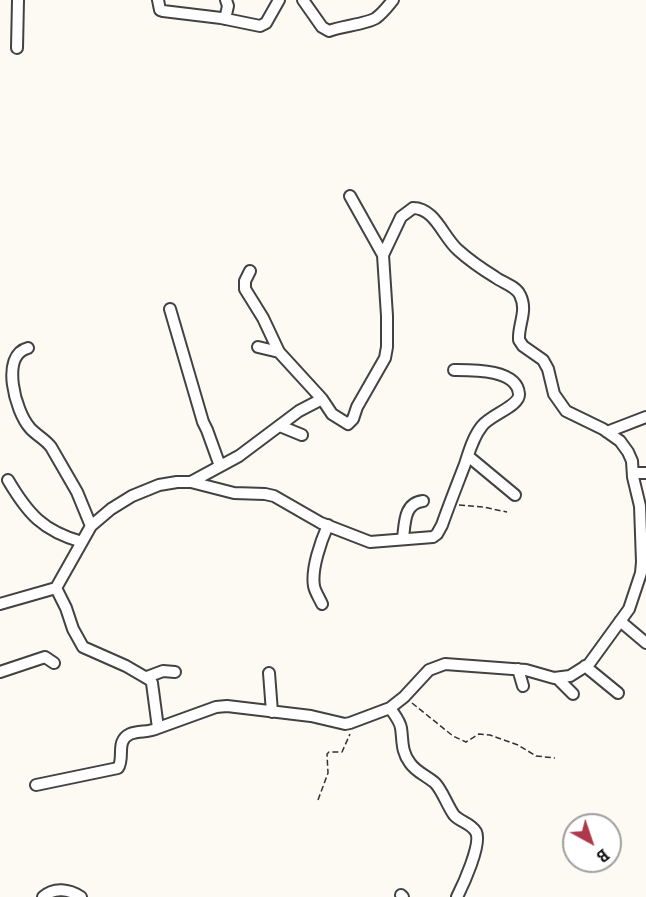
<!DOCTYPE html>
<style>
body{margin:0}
#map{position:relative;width:646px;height:897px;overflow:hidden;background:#fdfaf3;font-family:Bitter,serif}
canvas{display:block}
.north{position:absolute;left:562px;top:813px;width:60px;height:60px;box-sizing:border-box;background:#fff;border:2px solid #9f9f9f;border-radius:50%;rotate:140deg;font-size:16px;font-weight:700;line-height:24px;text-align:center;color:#0f0f0f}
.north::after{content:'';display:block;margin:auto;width:21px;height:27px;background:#ae3849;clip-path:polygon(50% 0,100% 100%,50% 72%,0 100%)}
</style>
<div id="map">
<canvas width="646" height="897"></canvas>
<div class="north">B</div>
</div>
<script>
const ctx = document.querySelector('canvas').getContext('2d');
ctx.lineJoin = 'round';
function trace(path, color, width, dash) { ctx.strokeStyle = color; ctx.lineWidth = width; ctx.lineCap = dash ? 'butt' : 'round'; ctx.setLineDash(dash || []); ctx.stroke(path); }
const path = new Path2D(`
 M459,505L483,507L507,512
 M412,703L453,736L466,742L479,734L490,735L518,745L536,756L555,758
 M318,800L328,773L327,754L329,752H342L350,734`);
const minor = new Path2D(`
 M158,0L160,10L163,11L221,18L260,26L266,23L279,0
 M303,0L322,27L329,31C341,26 367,24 376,18C383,13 388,6 393,0
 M225,19L228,6L226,0
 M17,48L18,0
 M350,196L383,255
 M250,271L245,281V289L263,318L279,352L322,399
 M170,309L203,422L207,430L220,466
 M258,347L279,352
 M28,348C0,355 15,411 30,428C36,435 45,439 51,447L77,492L91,526
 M280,426L302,435
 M607,432L646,417
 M468,456L515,495
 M633,473H646
 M8,480C28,514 43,531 82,542
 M191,482L239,456L299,411L322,399L332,414L348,424L353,419L357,407L385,358L387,347V316L383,255L401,217L413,208C435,208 443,237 458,250C469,260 482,269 495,277C503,283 516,286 520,295C528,311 518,324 519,340L523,346L543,360L548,369L554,394L566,411L603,429L620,441L628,452L632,461L633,477L640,506L642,562L641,573L629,609L589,664L570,676L554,678L526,670L445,664L429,670L404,697L390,708L350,723L345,724L311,716L227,706L216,707L158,728L152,683L150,680L126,666L83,647L73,629L66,608L56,588L91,526L111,509L132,496L159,485L177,482H191L234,493L265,494L274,496L321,523L370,542L433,537L437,534L442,525C449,505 457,485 465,464C469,452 473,437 482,426C490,415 520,406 519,394C517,369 472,370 454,370
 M403,538C405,523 404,503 423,501
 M0,604L56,588
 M322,604C320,599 315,592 314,586C311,569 321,541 328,525
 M620,621L646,643
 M585,666L618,693
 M518,669L523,686
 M0,672L45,657L54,663
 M269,673L272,712
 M147,677L163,671L175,672
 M557,678L573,694
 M390,708C394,714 400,721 401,728C403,741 401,751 410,763C416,772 427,776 435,783C442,790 447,805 454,815C460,822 471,823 476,832C482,844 463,885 457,897
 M36,785L118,768C125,758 115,741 130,734C139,730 149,733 158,728
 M401,895L403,897
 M43,897C54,887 69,889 81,897`);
trace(minor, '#424242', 14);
trace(path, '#313131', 1.5, [6, 3]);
trace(minor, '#fff', 10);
</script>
